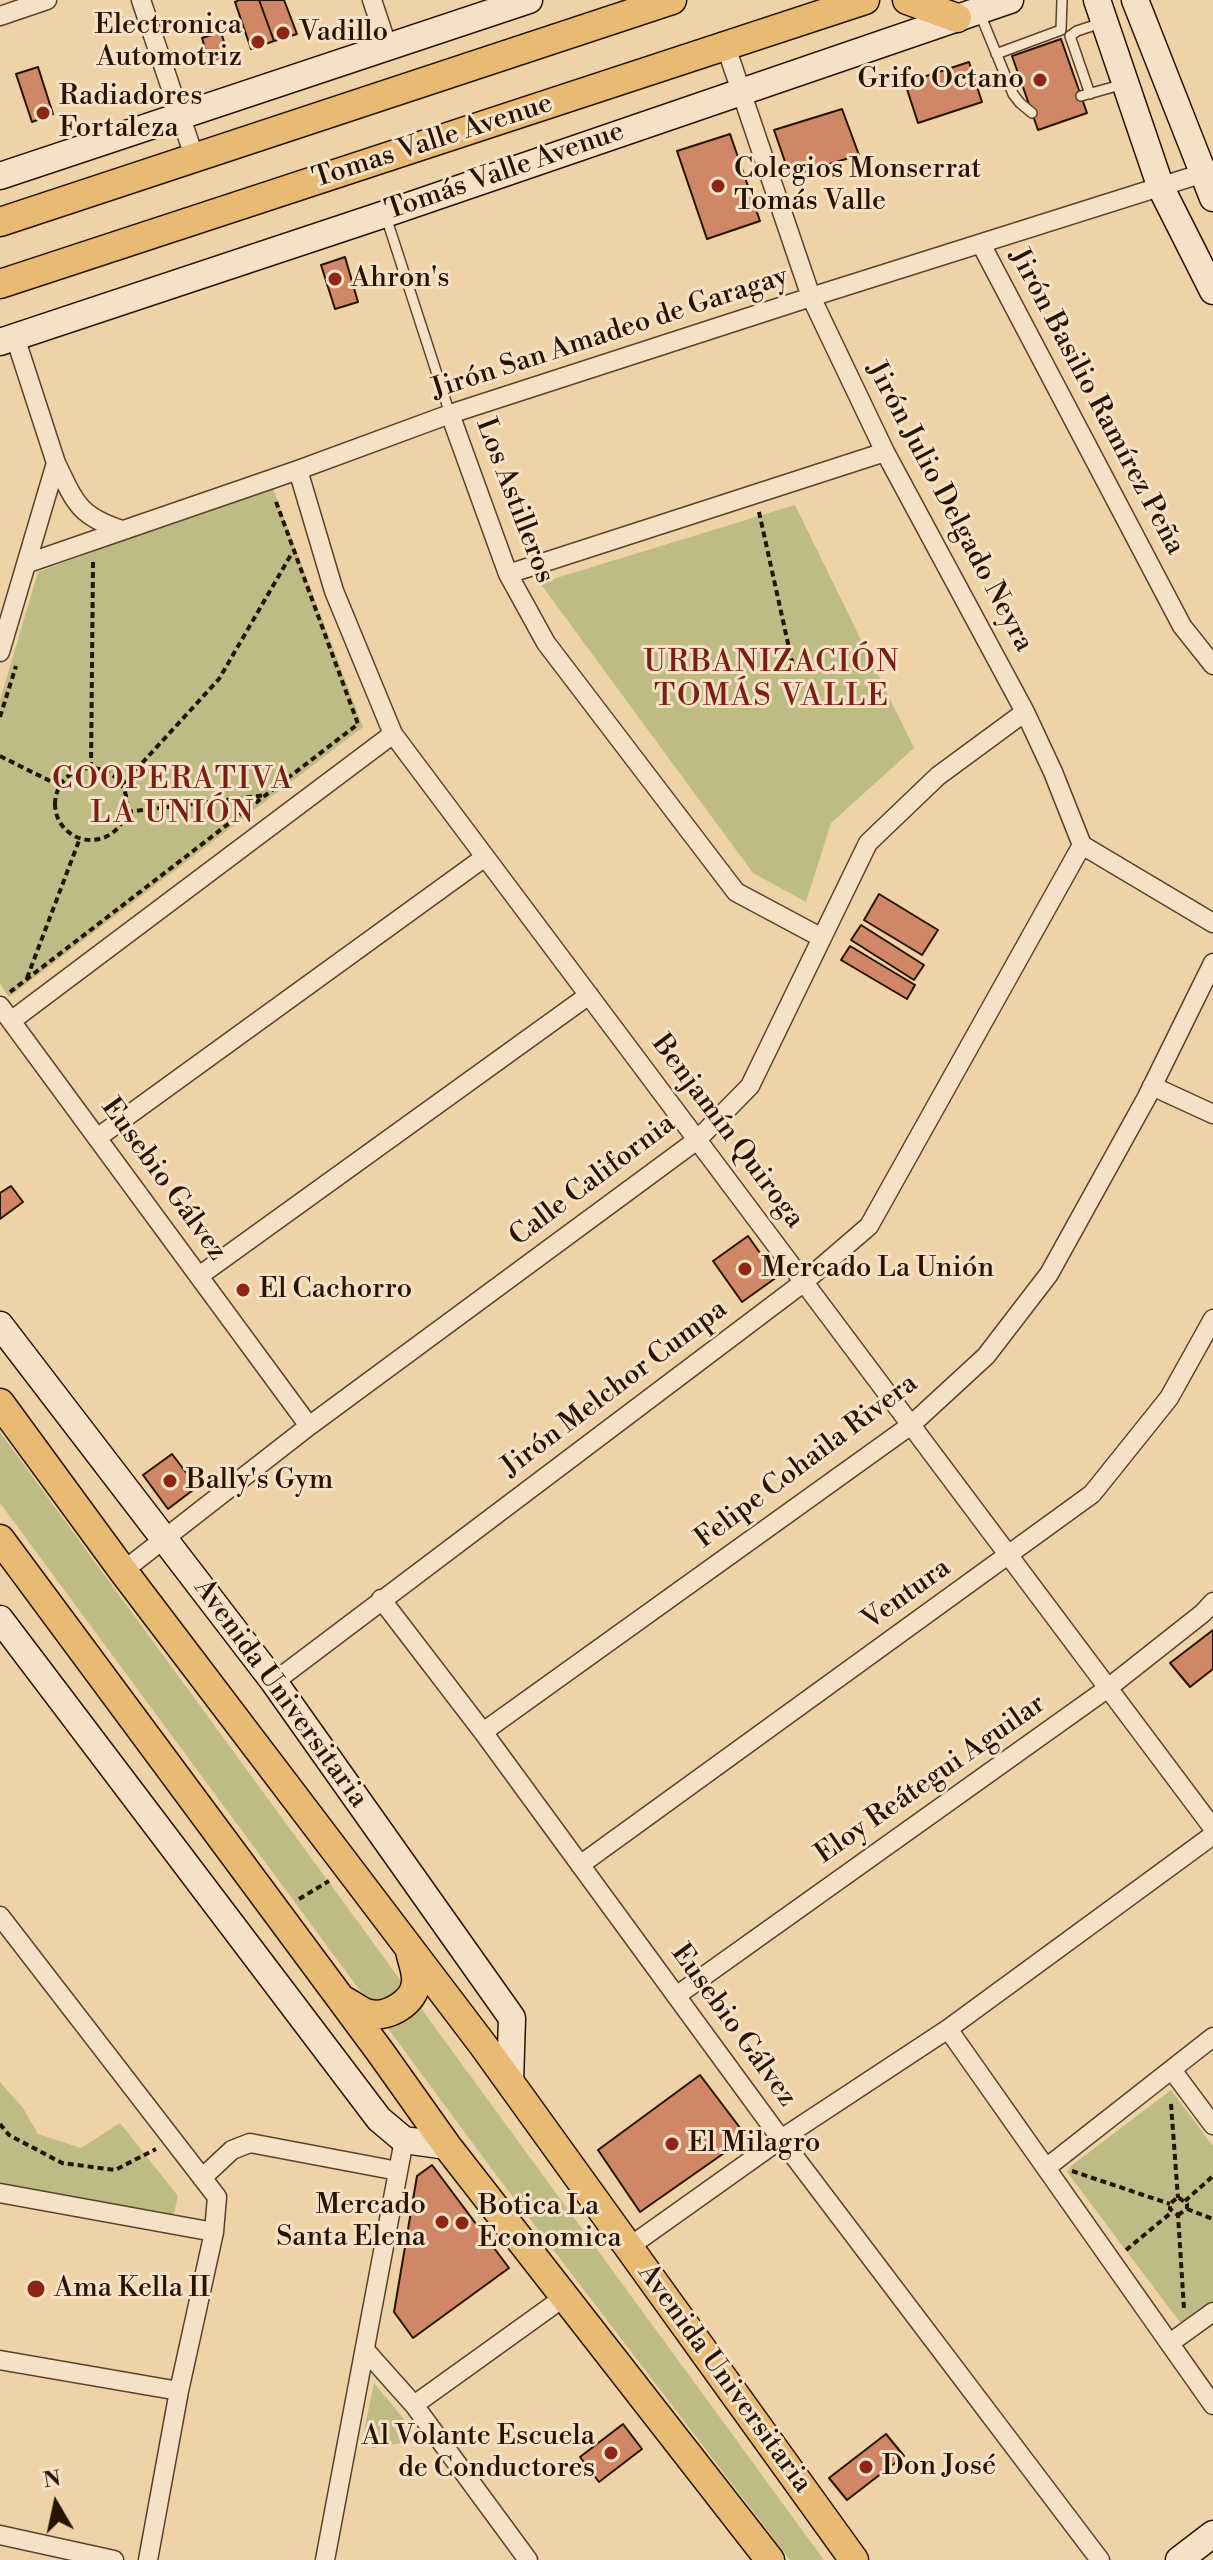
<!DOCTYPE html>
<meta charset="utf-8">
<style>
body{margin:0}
#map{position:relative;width:1213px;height:2560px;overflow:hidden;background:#efd3a8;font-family:"Libre Bodoni",serif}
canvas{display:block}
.north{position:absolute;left:16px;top:2464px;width:80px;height:80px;-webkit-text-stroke:6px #f5e2c6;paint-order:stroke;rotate:351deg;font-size:22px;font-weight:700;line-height:32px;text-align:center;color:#261300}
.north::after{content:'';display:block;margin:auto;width:28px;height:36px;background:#261300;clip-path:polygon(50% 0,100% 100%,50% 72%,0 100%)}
</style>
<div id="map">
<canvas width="1213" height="2560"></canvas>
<div class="north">N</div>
</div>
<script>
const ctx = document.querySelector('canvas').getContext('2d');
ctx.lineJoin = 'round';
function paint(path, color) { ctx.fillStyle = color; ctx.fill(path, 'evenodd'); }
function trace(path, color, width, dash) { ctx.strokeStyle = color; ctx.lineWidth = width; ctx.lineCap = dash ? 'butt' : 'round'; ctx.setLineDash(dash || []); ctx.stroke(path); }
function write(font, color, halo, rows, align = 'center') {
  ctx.font = font + ' "Libre Bodoni",serif'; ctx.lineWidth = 6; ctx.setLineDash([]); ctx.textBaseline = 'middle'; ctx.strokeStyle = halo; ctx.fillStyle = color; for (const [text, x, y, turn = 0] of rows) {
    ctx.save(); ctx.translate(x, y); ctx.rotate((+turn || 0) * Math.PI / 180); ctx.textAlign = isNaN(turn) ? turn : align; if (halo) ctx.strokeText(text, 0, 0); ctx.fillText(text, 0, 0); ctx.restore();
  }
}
const green = new Path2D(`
 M272,486L363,727L9,997L0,984V700L38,572Z
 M795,505L914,748L831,823L806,902L753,873L540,583Z
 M0,1432L824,2560H790L494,2172L0,1503Z
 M0,2082L23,2108L38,2134L81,2148L120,2123L178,2196L173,2218L0,2186Z
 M1171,2090L1213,2146V2301L1182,2325L1067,2172L1071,2166Z
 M374,2383L421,2440L372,2448L364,2431Z`);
const building = new Path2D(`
 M239,0H259L274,41L251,49L235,2Z
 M259,0H284L297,34L274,41Z
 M221,32L228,55L209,61L202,38Z
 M1061,39L1087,113L1038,130L1012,56Z
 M969,62L982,102L918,123L905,83Z
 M38,67L53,114L32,122L16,74Z
 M842,109L859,155L790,176L774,130Z
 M730,134L760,221L707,239L677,151Z
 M345,257L358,302L335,309L321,265Z
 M879,894L938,930L922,955L864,920Z
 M861,925L924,965L914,980L851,940Z
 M850,946L915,985L907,999L841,960Z
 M11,1186L23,1202L0,1219V1193Z
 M748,1236L777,1277L742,1302L713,1261Z
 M172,1454L197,1487L168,1509L143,1475Z
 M1213,1630V1669L1190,1687L1170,1663Z
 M700,2075L747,2137L640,2212L598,2150Z
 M432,2165L509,2268L413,2338L394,2312L417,2176Z
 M623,2424L642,2449L599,2482L580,2457Z
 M886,2434L904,2456L847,2500L829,2478Z`);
const path = new Path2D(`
 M759,512L793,666
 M0,717L16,666
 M0,756L60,786
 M55 804a36 36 0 1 1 72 0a36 36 0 1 1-72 0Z
 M91,768L93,562
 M122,785L219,679L292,553
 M127,812L267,795
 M27,978L80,838
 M10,992L358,724L275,499
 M299,1899L329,1881
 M1171,2104L1178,2198
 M0,2124L9,2135L62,2163L115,2170L156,2149
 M1072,2171L1170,2204
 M1185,2201L1213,2176
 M1187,2209L1213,2219
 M1178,2215L1187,2209V2204L1178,2197L1170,2204V2209L1178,2215L1184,2309
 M1126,2250L1172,2212`);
const lane = new Path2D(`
 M980,14L1013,94L1020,103L1032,113
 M996,54L1061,30L1062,0
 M1090,94L1070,36L1077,31L1101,23
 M1081,96L1124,84
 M386,217L450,414`);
const street = new Path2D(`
 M141,0L195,159
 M372,0L388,48
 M0,16L47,0
 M726,47L811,297L885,452L1025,712L1053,772L1082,845L1213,923
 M981,244L1182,626L1213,665
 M450,414L508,574L546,643L736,892L822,938
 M56,463C75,502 78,516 122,530
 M298,470L334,591L393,734L1213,1828
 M28,563L298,470L450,414L811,297L1213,170
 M508,574L885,452
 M0,652L56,463L15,337
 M0,1006L309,1426
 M11,1021L393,734
 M1152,1086L1213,1114
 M97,1138L485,857
 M199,1276L589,995
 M123,1571L309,1426L697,1140L750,1086L868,843L938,776L1025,712
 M381,1599L483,1732L781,2139L1100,2560
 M274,1682L804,1282L869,1226L1082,845
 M483,1732L911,1425L986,1356L1049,1274L1147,1097L1213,963
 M580,1865L1092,1494L1169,1398L1213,1319
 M0,1916L217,2197L214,2232L179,2391L148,2560
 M676,1996L1108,1688L1203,1613L1213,1602
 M948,2029L1213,2405
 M1172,2070L1213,2125
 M1046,2168L1213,2037
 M202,2178L232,2150L250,2143L398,2171
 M0,2193L214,2232
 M629,2247L781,2139L948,2029L1213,1835
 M1170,2343L1213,2312
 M365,2350L414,2405L528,2560
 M0,2360L179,2391
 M414,2405L563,2298
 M0,2535L114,2560
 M325,2560L404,2140`);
const secondary = new Path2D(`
 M1097,0L1161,188L1213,291
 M1135,0L1213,198
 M0,176L529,0
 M0,342L385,214L1010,0
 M0,1325L274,1682L512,2018L510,2082
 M0,1619L379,2119L404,2140L447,2146
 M1179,2560L1213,2534`);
const primary = new Path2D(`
 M907,0L957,18
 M0,222L672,0
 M0,284L865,0
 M0,1403L123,1571L483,2045L854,2560
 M0,1539L381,2053L447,2146L770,2560
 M341,1999C350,2003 360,2012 369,2014C388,2018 415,2002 416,1982C417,1972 412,1961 410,1951`);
const markers = [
 [283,33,8,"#8f2418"],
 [258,42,8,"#8f2418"],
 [1040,80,8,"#8f2418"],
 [43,113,8,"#8f2418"],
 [718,186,8,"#8f2418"],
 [335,279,8,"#8f2418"],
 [745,1269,8,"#8f2418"],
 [243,1290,8,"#8f2418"],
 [170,1481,8,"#8f2418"],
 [672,2144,8,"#8f2418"],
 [442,2222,8,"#8f2418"],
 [462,2223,8,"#8f2418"],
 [36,2289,10,"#8f2418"],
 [611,2453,8,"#8f2418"],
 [866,2467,8,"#8f2418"]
];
const poiNames = [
 ["Electronica",242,26,"right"],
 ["Automotriz",242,58,"right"],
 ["Vadillo",299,33],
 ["Grifo Octano",1024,80,"right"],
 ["Radiadores",59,97],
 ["Fortaleza",59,129],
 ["Colegios Monserrat",734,170],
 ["Tomás Valle",734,202],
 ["Ahron's",351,279],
 ["Mercado La Unión",761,1269],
 ["El Cachorro",259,1290],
 ["Bally's Gym",186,1481],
 ["El Milagro",688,2144],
 ["Mercado",426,2206,"right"],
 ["Santa Elena",426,2238,"right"],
 ["Botica La",478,2207],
 ["Economica",478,2239],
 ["Ama Kella II",54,2289],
 ["Al Volante Escuela",595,2437,"right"],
 ["de Conductores",595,2469,"right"],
 ["Don José",882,2467]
];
const streetNames = [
 ["Tomas Valle Avenue",433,142,-18],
 ["Tomás Valle Avenue",505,172,-19],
 ["Jirón San Amadeo de Garagay",610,334,-18],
 ["Jirón Basilio Ramírez Peña",1096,402,62],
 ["Los Astilleros",514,501,69],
 ["Jirón Julio Delgado Neyra",949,507,62],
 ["Benjamín Quiroga",727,1132,53],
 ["Eusebio Gálvez",163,1180,54],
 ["Calle California",593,1181,-37],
 ["Jirón Melchor Cumpa",615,1389,-37],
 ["Felipe Cohaila Rivera",807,1462,-37],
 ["Ventura",907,1595,-36],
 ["Avenida Universitaria",280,1694,54],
 ["Eloy Reátegui Aguilar",931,1780,-35],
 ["Eusebio Gálvez",733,2026,54],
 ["Avenida Universitaria",724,2379,54]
];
const neighbourhoodNames = [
 ["URBANIZACIÓN",772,664],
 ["TOMÁS VALLE",772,698],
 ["COOPERATIVA",173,781],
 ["LA UNIÓN",173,815]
];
paint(green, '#bebb84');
paint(building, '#d08766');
trace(building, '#261300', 2);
trace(lane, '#58432a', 12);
trace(street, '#58432a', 21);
trace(secondary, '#261300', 29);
trace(primary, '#261300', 31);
trace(path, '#261300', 4, [6, 4]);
trace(lane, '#f5e2c6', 9);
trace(street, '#f5e2c6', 18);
trace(secondary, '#f5e2c6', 26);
trace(primary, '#e8ba74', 28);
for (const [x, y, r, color] of markers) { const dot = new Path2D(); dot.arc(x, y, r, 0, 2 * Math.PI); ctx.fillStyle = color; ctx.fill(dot); trace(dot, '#f5e2c6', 3); }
write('28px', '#261300', '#f5e2c6', poiNames, 'left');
write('28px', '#261300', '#f5e2c6', streetNames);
ctx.letterSpacing = '2px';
write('30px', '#7a1f14', '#f5e2c6', neighbourhoodNames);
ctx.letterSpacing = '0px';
</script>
